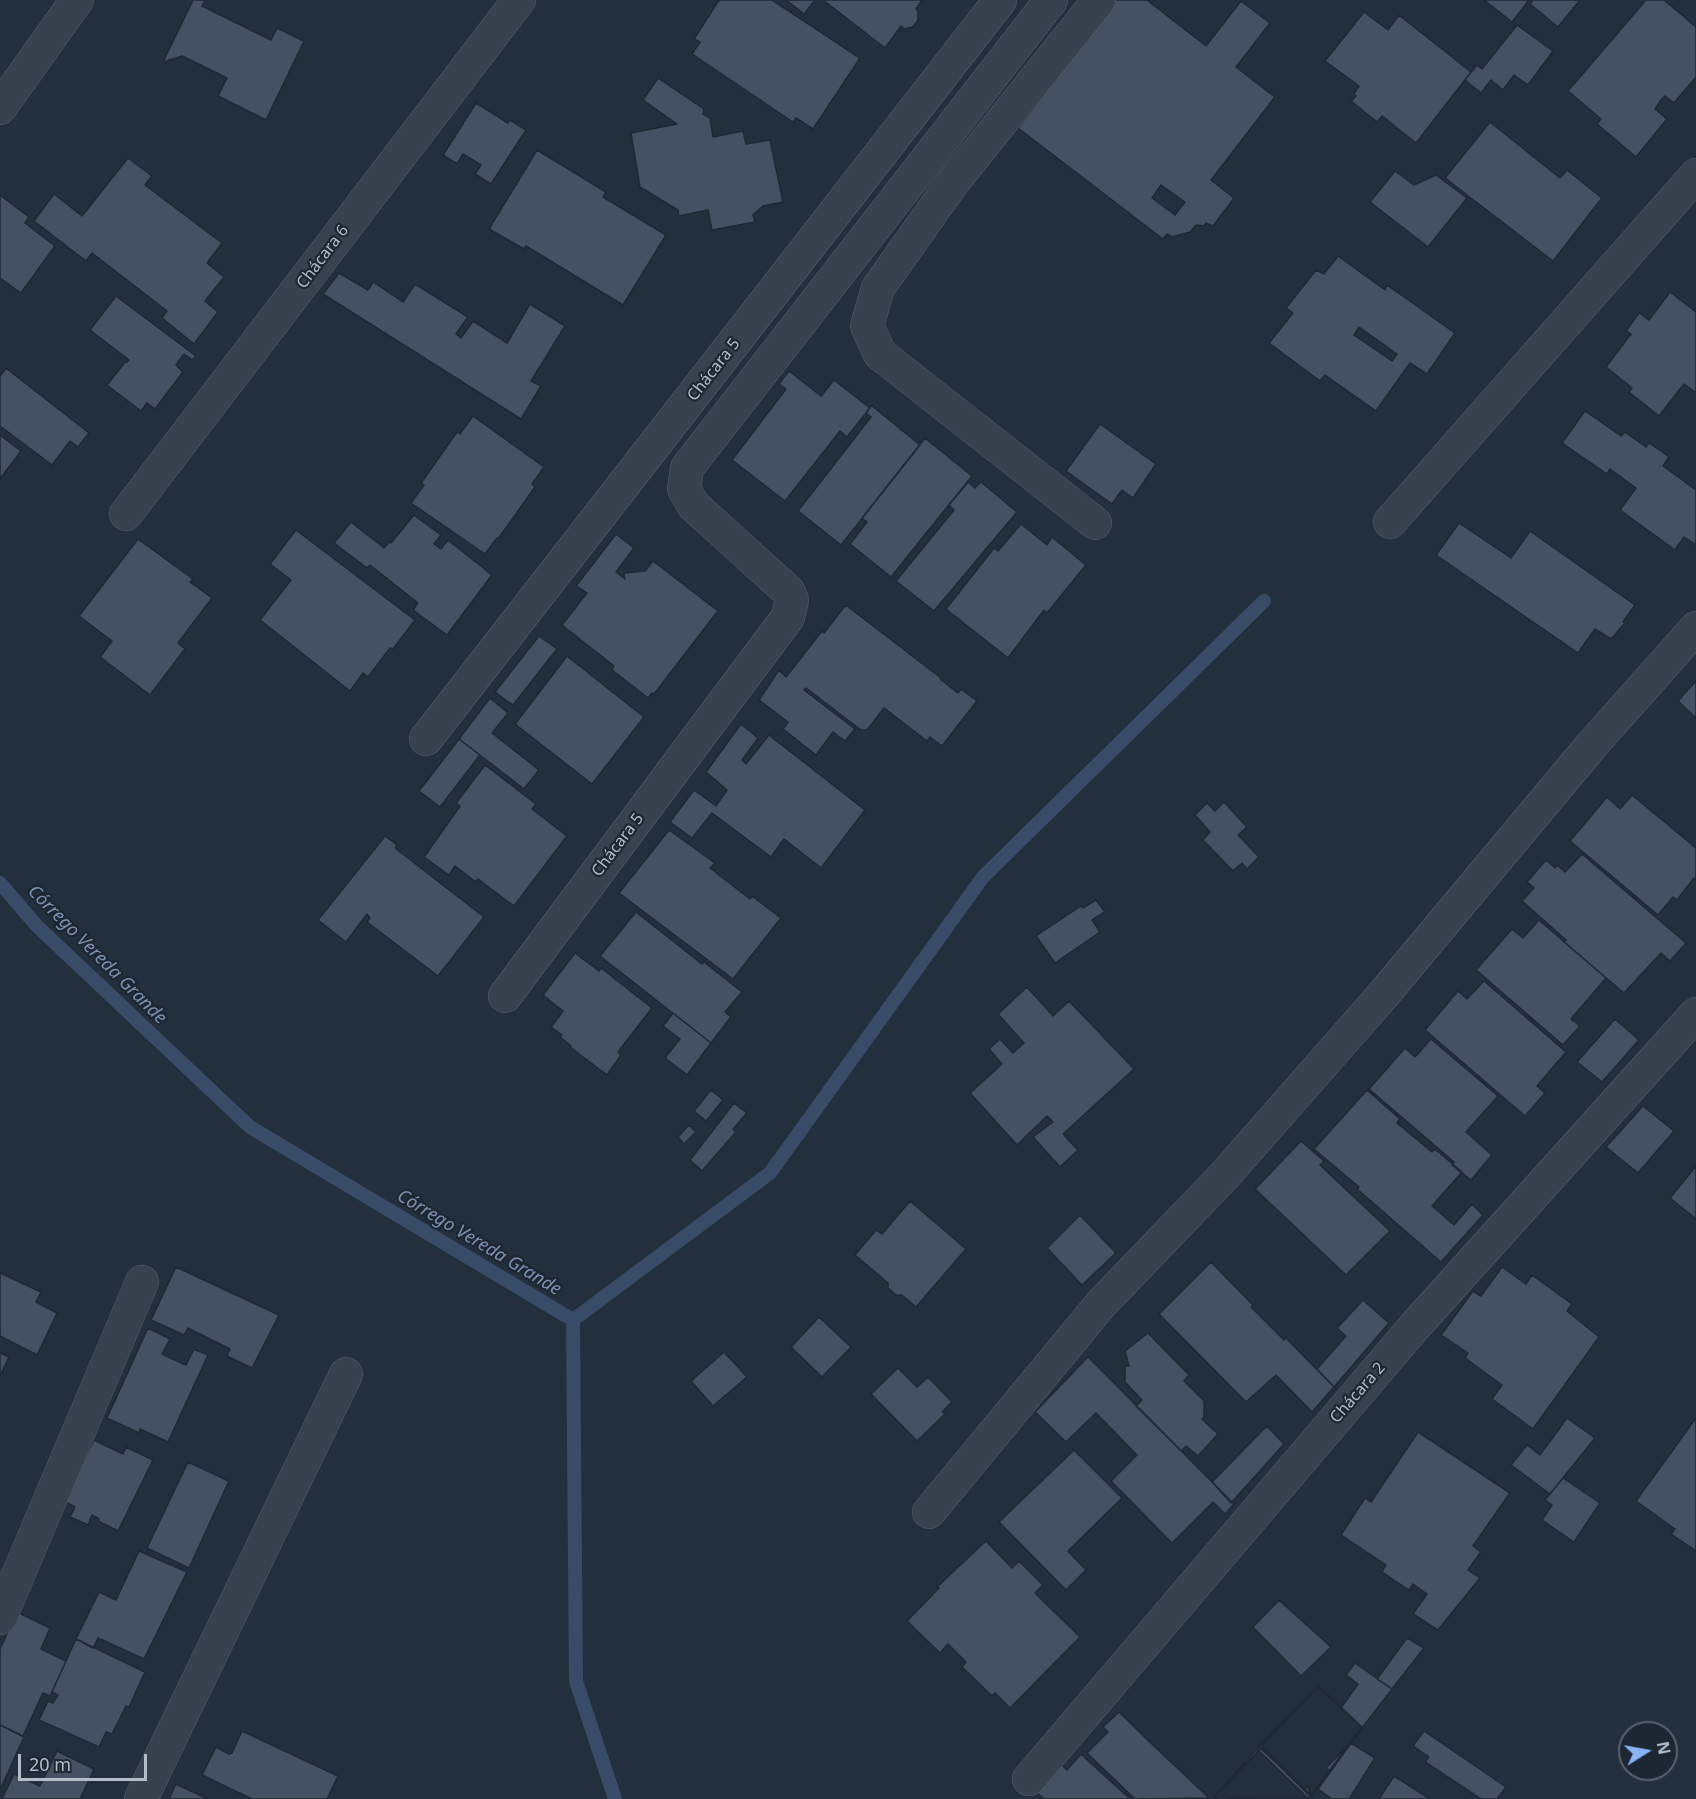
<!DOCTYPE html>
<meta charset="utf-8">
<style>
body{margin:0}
#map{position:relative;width:1696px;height:1799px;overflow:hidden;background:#242f3e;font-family:"Noto Sans",sans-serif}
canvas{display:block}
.north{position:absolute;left:1618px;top:1721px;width:60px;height:60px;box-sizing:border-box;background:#1d2633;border:2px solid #59626f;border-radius:50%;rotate:79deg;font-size:16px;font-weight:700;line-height:24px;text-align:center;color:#b4bcc9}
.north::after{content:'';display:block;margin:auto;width:21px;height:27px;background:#8ab4f8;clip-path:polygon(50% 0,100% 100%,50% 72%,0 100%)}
.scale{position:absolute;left:18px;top:1754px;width:129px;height:27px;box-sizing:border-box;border:3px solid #b4bcc9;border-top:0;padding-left:8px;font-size:18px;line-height:21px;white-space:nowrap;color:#b4bcc9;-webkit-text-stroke:4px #1d2633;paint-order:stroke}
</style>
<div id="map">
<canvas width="1696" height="1799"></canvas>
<div class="north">N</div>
<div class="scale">20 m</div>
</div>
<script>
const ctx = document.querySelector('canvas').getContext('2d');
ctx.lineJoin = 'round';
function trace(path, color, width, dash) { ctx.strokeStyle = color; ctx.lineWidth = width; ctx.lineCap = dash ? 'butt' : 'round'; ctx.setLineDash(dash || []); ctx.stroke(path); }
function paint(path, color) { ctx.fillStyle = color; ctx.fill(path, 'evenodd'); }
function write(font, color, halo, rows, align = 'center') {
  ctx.font = font + ' "Noto Sans",sans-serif'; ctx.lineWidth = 4.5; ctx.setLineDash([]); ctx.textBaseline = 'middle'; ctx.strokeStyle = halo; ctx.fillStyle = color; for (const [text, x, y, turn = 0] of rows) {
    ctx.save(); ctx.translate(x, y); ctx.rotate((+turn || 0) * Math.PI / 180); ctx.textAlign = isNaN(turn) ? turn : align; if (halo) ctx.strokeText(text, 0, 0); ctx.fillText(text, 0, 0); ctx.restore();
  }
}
const stream = new Path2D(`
 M0,883L37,926L250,1127L573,1320L576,1681L615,1799
 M573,1320L770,1173L983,877L1264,601`);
const building = new Path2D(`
 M193,0H203L205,1L202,6L271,40L277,28L304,41L266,120L218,96L227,78L182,56L163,62Z
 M719,0H772L860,58L813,129L796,118L793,122L692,54L700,42L694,39Z
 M786,0H815L804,14Z
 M823,0H922L916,9L918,11V20L913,27L904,29L901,26L885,48Z
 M1116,0H1147L1206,46L1241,1L1270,23L1236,67L1275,97L1211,180L1234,198L1213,226L1206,223L1204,226L1196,225L1190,232L1172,237L1167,234L1163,239L1018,128ZM1161,185L1185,202L1175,215L1152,198Z
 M1484,0H1529L1512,22Z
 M1533,0H1580L1558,27L1530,4Z
 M1646,0H1664L1696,27V77L1674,103L1665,96L1661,100L1655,109L1667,119L1636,157L1597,124L1601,119L1568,91Z
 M1364,12L1388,30L1399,15L1471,72L1416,143L1382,116L1377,122L1351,101L1356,96L1354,94L1359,86L1325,61Z
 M1517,25L1553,51L1528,85L1514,75L1503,90L1491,80L1481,93L1465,80L1477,65L1482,69Z
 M658,78L704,109L703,114L710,118L713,137L743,131L746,144L770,140L783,202L763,206L753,215L755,222L712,230L708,210L679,216L678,210L640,187L631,133L677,124L643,100Z
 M476,103L508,123L510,120L526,130L491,184L475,174L481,165L463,154L457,164L443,155Z
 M1490,122L1560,178L1567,170L1602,198L1553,261L1445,178Z
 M537,150L606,192L603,197L666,235L623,305L526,246L524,249L489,229Z
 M128,158L152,176L145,185L222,243L207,263L224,277L205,301L218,312L194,344L162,318L167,311L92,253L86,261L34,221L54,194L82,216Z
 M1395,171L1414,185L1436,175L1467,198L1428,247L1370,202Z
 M0,195L29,217L25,223L55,246L21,293L0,278Z
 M1338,256L1385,290L1387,285L1455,333L1427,374L1410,363L1376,411L1325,375L1320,381L1269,343L1293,313L1286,308L1316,270L1324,274ZM1359,327L1397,354L1392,361L1354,335Z
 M339,273L368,290L373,282L403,302L415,284L468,317L456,334L461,338L473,321L507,343L530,304L565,326L531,381L541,386L521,419L323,294Z
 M1670,292L1696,312V393L1684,384L1659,416L1629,392L1632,388L1606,367L1631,334L1626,331L1639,313L1649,320Z
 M116,296L196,356L192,360L184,354L176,365L183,372L155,409L147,403L141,411L107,385L126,361L127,362L129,360L90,330Z
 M6,368L89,433L78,447L70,441L52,465L0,426V376Z
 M789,371L821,396L834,380L870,408L847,437L840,431L785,501L732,460L786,389L779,384Z
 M871,405L920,445L841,545L798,511L871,417L866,413Z
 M1585,411L1621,436L1625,432L1646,447L1649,443L1658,449L1669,457L1663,466L1696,490V545L1684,537L1675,550L1620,510L1636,488L1610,469L1607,474L1562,443Z
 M473,416L544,467L532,484L535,487L498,539L497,538L485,554L411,503L424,485L421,483L457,432L460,434Z
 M1100,424L1156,464L1133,498L1122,490L1112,504L1066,471Z
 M0,435L21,451L0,479Z
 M925,438L972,476L891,577L850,544L867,522L862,518Z
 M968,482L975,488L981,482L1017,512L934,611L896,581L954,510L949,505Z
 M414,515L441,535L434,544L441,549L448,540L492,575L447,635L413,610L418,603L370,565L367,568L334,543L351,522L384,548L389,542L391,543Z
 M1459,523L1511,558L1530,531L1635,605L1623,622L1625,623L1611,639L1595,629L1578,653L1436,555Z
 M1021,524L1047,545L1052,537L1086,565L1047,613L1044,610L1008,658L946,609L994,548L998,551Z
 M296,530L415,620L393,649L390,648L368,677L363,673L350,691L260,620L291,580L270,564Z
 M616,534L634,548L616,572L625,579L624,573L645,571L653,561L718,611L654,694L652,693L648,698L612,670L614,666L562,625L587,593L576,586Z
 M138,539L193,579L190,582L212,598L178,643L185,649L150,695L100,657L112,641L79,616Z
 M847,606L941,678L940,679L958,693L961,689L977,701L942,746L930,737L927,741L884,708L867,730H861L806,688L804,690L855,729L845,741L833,732L816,755L783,729L788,722L759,700L779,670L786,677L822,631L824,633L844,607Z
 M539,636L557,649L513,705L495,692Z
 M567,656L644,717L592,784L515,724Z
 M1696,681V718L1678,701Z
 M490,698L508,713L492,733L539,770L524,789L459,739Z
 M741,724L758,738L742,760L746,764L769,735L865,810L821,868L784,839L771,857L712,813L692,838L670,822L694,790L716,806L727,790L706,772Z
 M459,739L480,755L440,807L419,791Z
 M485,765L536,804L532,809L567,836L514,906L478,879L476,882L455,866L449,875L424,857L460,806L456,803Z
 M1632,795L1696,848V880L1694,878L1677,900L1673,897L1658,915L1570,841L1607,797L1620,809Z
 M1224,802L1247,827L1238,835L1259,857L1247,869L1242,863L1233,871L1203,840L1210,832L1195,815L1207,803L1215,811Z
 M669,830L715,863L710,868L750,899L752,896L781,918L733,979L619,893Z
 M385,836L397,845L395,848L484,917L438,976L367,922L370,918L367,914L346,942L318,920Z
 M1582,854L1686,943L1670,961L1661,953L1624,993L1564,942L1566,940L1522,901L1534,888L1527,882L1546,860L1555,868L1557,865L1565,872Z
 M1096,900L1105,912L1092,920L1100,932L1055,963L1036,936L1081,906L1083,908Z
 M636,912L702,964L704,962L742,992L725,1012L731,1017L711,1043L600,956Z
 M1539,920L1606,978L1571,1019L1580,1026L1563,1045L1476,970L1512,929L1523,938Z
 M575,953L599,971L601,968L652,1008L618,1052L621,1055L607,1075L570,1047L571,1046L560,1037L562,1035L551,1027L563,1011L543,995Z
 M1484,981L1566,1052L1537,1086L1545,1093L1525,1116L1425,1030L1458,991L1467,999Z
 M1027,987L1053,1016L1069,1001L1134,1069L1063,1134L1078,1150L1060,1167L1033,1137L1053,1122L1047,1116L1017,1145L970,1093L1002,1064L989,1049L1000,1039L1013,1053L1024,1043L998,1014Z
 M673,1013L711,1043L687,1075L665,1058L680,1039L663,1026Z
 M1615,1019L1639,1040L1602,1082L1577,1062Z
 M1431,1039L1498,1096L1466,1132L1492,1155L1471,1180L1452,1165L1454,1162L1369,1089L1405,1048L1415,1057Z
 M711,1090L723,1100L706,1121L694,1111Z
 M1367,1090L1400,1119L1397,1123L1432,1152L1435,1149L1462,1172L1432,1206L1454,1225L1472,1204L1483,1215L1441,1262L1357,1189L1359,1187L1314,1149Z
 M734,1103L747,1113L733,1129L736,1132L702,1171L690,1160Z
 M1643,1106L1674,1131L1638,1173L1606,1147Z
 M689,1125L696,1132L684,1144L678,1137Z
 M1301,1141L1324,1161L1320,1165L1390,1231L1346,1275L1255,1189Z
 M1696,1166V1219L1670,1198Z
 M910,1201L966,1249L916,1307L902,1295H896L888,1288V1283L855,1255L876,1230L882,1234Z
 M1080,1215L1116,1253L1082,1285L1047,1248Z
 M1211,1262L1253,1305L1251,1307L1284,1340L1286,1338L1334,1387L1312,1412L1276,1375L1246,1402L1159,1314Z
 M176,1267L279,1315L252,1368L227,1356L230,1349L188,1328L184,1335L151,1320Z
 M1502,1267L1526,1284L1532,1275L1572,1304L1567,1311L1599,1337L1533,1429L1492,1399L1502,1385L1465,1358L1468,1353L1441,1335L1473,1291L1481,1296Z
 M0,1273L41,1292L36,1302L57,1313L37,1355L0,1336Z
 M1363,1300L1389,1323L1334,1387L1317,1369L1346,1336L1337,1328Z
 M819,1317L851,1347L822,1377L791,1347Z
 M148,1328L170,1339L162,1354L186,1365L194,1349L208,1355L168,1442L140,1429L139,1433L107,1418Z
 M1148,1333L1189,1375L1184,1381L1204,1401V1417L1202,1419L1218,1434L1198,1456L1186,1446L1181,1451L1136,1406L1142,1400L1125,1382V1366H1129L1125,1351Z
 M724,1352L747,1377L713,1406L691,1381Z
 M0,1353L9,1357L0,1376Z
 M1088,1357L1234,1504L1225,1514L1213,1502L1172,1543L1111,1481L1137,1455L1096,1413L1066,1442L1035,1412Z
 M898,1368L917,1387L928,1377L952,1402L942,1412L945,1414L917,1441L871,1394Z
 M1567,1418L1595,1438L1550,1494L1511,1465L1527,1445L1540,1455Z
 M1696,1418V1551L1671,1534L1675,1529L1636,1501Z
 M1267,1426L1284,1444L1231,1503L1212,1482Z
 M1418,1432L1510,1493L1473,1546L1481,1552L1468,1570L1480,1578L1438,1630L1413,1614L1427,1594L1413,1584L1409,1590L1382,1572L1386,1565L1341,1535L1365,1498L1371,1502Z
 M94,1440L123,1454L126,1447L153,1460L118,1531L98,1521L99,1519L92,1515L88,1525L70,1517L75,1507L64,1501Z
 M1074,1450L1122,1498L1068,1551L1086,1570L1066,1590L999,1522Z
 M188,1462L229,1481L189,1568L147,1548Z
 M1563,1478L1600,1503L1574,1542L1542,1520L1552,1505L1545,1500Z
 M986,1541L1012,1568L1019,1561L1043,1585L1035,1593L1080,1637L1010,1708L995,1693L992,1696L962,1667L966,1662L948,1644L940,1653L907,1621L939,1588L937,1587Z
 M139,1551L187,1572L144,1659L98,1638L93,1648L76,1639L99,1592L116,1600Z
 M1279,1600L1331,1647L1301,1676L1253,1627Z
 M17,1612L50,1628L41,1649L66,1661L50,1696L43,1693L23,1736L0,1725V1649Z
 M1407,1638L1424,1648L1392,1689L1377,1679Z
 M76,1639L145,1672L129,1707L126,1706L112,1734L106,1732L99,1747L39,1720L48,1701L53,1703L58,1695L52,1692Z
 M1355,1663L1392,1689L1362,1728L1341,1708L1358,1684L1346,1675Z
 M1319,1686L1362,1727L1311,1795L1261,1746Z
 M1318,1687L1362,1728L1355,1738L1326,1768L1330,1772L1312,1796L1307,1786L1305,1790L1259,1747Z
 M1119,1712L1154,1746L1209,1798L1135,1799L1087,1753L1108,1732L1103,1727Z
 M0,1725L24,1737L0,1790Z
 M242,1731L338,1776L327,1799H252L202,1775L216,1747L229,1754L232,1753Z
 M1424,1731L1506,1787L1497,1799H1481L1425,1762L1429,1757L1413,1746Z
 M1351,1743L1375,1758L1349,1799H1332L1318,1789Z
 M1261,1748L1310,1796L1308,1799H1217L1214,1797Z
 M1257,1749L1309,1799L1214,1797Z
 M57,1751L94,1769L80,1799H2L14,1774L40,1786Z
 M1081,1754L1130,1799H1044L1030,1787L1056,1759L1067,1770Z
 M1394,1776L1430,1799H1379Z
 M176,1784L208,1799H169Z`);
const street = new Path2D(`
 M0,108L77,0
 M126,514L519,0
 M1390,522L1696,175
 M1095,523L880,354L867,326L878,288L951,185L1099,0
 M426,739L1000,0
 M505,996L788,617L792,600L788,591L693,505L684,489L687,468L1051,0
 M929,1512L1101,1304L1224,1176L1383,995L1591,746L1696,628
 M0,1618L142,1282
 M1029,1779L1415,1326L1696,1014
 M141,1799L346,1374`);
const streetNames = [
 ["Chácara 6",323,257,-53],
 ["Chácara 5",714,370,-52],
 ["Chácara 5",618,845,-53],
 ["Chácara 2",1358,1393,-49]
];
const waterNames = [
 ["Córrego Vereda Grande",97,955,45],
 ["Córrego Vereda Grande",479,1243,31]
];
trace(stream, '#394c67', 14);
paint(building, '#455162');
trace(building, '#1f2835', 1.5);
trace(street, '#565f6c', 34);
trace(street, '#38414e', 33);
write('16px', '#b4bcc9', '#1d2633', streetNames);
write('italic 18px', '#7c92b1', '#1d2633', waterNames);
</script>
